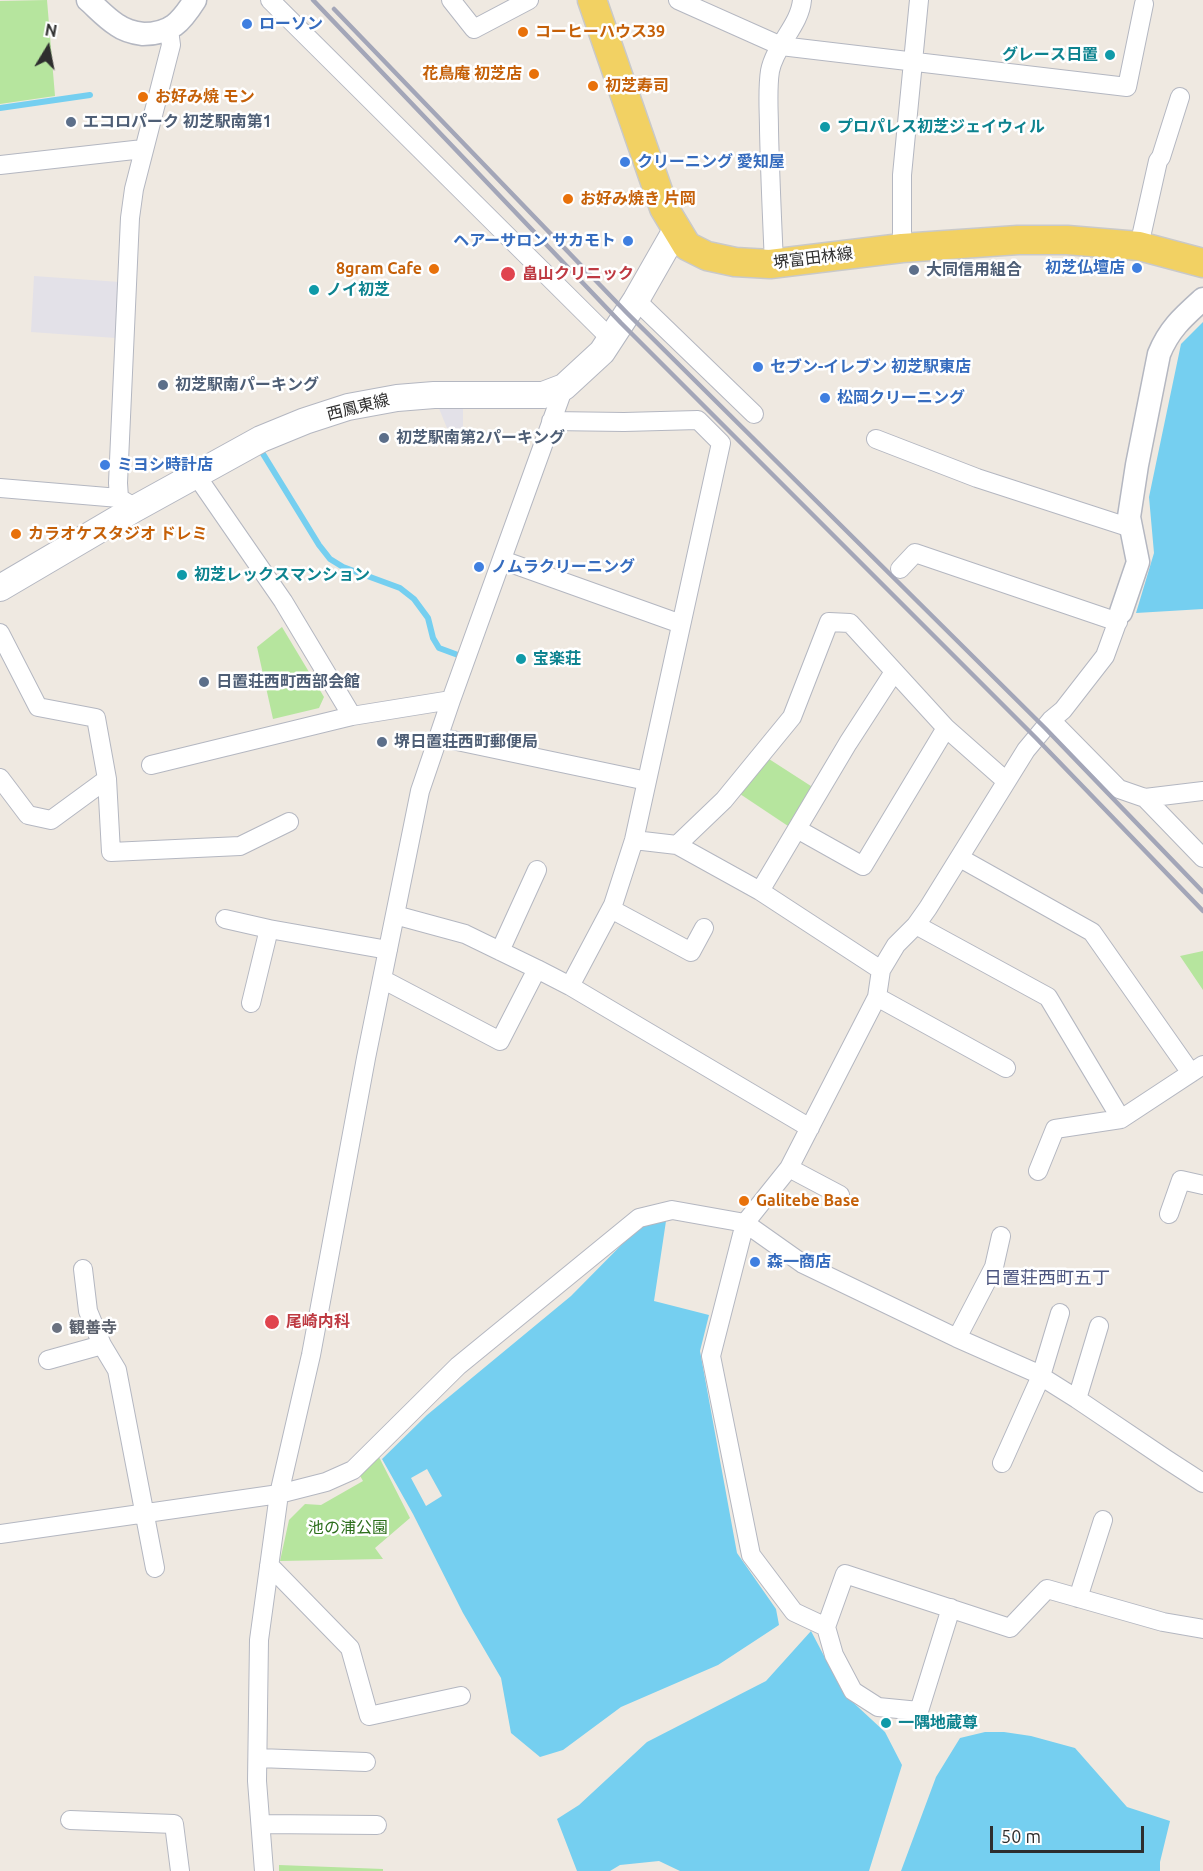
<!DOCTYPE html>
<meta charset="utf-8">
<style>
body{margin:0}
#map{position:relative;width:1203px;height:1871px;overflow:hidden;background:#efe9e1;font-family:Ubuntu,sans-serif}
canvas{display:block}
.north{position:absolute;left:18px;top:18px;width:60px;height:60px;-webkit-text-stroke:4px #fff;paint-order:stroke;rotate:10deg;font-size:16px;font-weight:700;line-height:24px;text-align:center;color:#2e2e2e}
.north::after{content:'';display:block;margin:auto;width:21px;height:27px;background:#2e2e2e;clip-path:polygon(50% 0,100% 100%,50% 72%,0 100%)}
.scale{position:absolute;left:990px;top:1826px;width:154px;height:27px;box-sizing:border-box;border:3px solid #2e2e2e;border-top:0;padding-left:8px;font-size:18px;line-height:21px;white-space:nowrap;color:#2e2e2e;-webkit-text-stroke:4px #fff;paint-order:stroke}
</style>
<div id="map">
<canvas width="1203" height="1871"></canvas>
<div class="north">N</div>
<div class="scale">50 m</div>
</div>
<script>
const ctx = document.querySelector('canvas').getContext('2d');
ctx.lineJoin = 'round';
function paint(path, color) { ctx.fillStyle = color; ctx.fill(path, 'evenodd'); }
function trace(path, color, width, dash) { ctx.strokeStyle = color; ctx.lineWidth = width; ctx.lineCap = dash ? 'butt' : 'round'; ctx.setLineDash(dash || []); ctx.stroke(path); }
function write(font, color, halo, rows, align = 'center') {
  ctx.font = font + ' Ubuntu,"Noto Sans JP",sans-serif'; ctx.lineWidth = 5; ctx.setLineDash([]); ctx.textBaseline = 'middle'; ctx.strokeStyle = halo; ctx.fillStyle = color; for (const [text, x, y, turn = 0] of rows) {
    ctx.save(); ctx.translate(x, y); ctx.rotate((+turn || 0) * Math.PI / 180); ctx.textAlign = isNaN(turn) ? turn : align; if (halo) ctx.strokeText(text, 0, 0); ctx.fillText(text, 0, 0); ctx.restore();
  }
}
const industrial = new Path2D(`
 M34,276L120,282L116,338L31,332Z
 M438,406H463V438H451Z`);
const green = new Path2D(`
 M47,0L55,96L0,104V1Z
 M282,627L324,697L319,708L273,719L257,647Z
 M769,759L814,788L791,828L740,794Z
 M1203,951V990L1180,956Z
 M378,1455L410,1518L375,1548L383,1559L280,1561L289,1520L305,1504L321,1505L363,1481L359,1474Z
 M279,1865L383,1869V1871H279Z`);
const water = new Path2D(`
 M1203,322V609L1136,613L1154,553L1149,497L1181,344Z
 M666,1221L654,1301L709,1315L700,1351L737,1553L776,1609L779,1625L718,1665L621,1707L563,1750L540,1757L511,1733L501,1678L463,1613L413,1514L382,1459L427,1415L571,1296L644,1222ZM427,1469L442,1496L426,1506L411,1478Z
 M811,1631L844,1694L885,1732L902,1765L869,1871H680L659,1861L620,1865L610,1871H577L557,1819L579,1805L647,1742L766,1681Z
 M985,1732H1004L1031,1736L1075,1748L1127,1807L1170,1821L1160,1862V1871H901L936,1777L960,1738Z`);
const stream = new Path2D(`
 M0,108L90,95
 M260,449L319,545L330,559L343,567L400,588L414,599L428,618L433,638L439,648L458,655`);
const minor = new Path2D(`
 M270,0L610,338
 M451,0L474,29L529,0
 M678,0L781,46L1127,87L1144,4
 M0,165L143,149
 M1139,246L1158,161L1161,157L1180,97
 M902,248V175L919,0
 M774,263C772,219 770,175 769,130C769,111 767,90 770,71C775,45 800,25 802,0
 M636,300L754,414
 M876,439L977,478L1131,528
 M196,475L283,601L352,716
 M0,488L119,498
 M136,508L119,498L118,483L130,218L134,189L171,45L169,30
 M502,560L681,624
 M900,569L915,553L1118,622
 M0,633L38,707L96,718L107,779L111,852L240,846L289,822
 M1051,720L1119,789L1145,798L1203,791
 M438,737L647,781
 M151,765L352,716L451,700
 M0,778L28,815L51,820L107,779
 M1145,798L1203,858
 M797,829L863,866L946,728
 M634,840L677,845L760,891L881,970
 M677,845L724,800L792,717L829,622L850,623L946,728L1006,781
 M960,858L1092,932L1191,1073
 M760,891L848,743L894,672
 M611,909L691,952L704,928
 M395,915L465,934L537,969L570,986L613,905L634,840L721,443L698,420L624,422L551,421
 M225,919L269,929L388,950
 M916,925L1048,997L1121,1119
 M500,951L537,870
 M382,979L500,1041L537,969
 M570,986L810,1128
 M877,997L1006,1068
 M251,1003L269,929
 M789,1168L840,1195
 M1038,1171L1055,1129L1121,1119L1203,1065
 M1169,1214L1181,1180L1203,1185
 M83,1269L88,1311L102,1345L117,1370L155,1568
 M957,1338L994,1267L1001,1236
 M48,1360L102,1345
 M1077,1399L1099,1326
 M1002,1463L1041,1376L1060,1313
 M1203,1483L1166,1459L1077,1399L1034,1372L957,1338L803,1264L745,1223L711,1356L751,1555L794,1612L826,1627L845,1574L1010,1628L1047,1589L1163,1622L1203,1629
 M0,1534L279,1494L326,1482L353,1470L458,1366L639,1218L672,1210L745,1223L789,1168L877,997L881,970L896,945L916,925L928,908L1026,750L1051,720L1063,710L1105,656L1121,612
 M269,1565L350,1648L369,1716L461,1696
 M1078,1598L1103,1520
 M826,1627L834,1655L853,1691L878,1707L919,1711L951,1608
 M258,1758L366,1762
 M70,1820L174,1824L180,1871
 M261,1824L377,1825
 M264,1871L257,1781L259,1640L279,1494L311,1355L366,1058L420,791L451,700L564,387`);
const tertiary = new Path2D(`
 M88,0C97,8 106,18 117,25C124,30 135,33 143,34C171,34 181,22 195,0
 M1121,612L1138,562L1129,517L1137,465L1159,354C1169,329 1183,317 1203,299`);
const secondary = new Path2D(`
 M0,588L136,508L261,439L305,421L348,407L397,398L434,395H543L564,387L602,352L636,300L676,230`);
const primary = new Path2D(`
 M592,0L664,208L687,246L707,256L735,262L770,264L902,248L1018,240H1067L1139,246L1203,263`);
const rail = new Path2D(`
 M313,0L621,323L1036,738L1203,911
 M334,9L627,313L1045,728L1203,892`);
const markers = [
 [247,24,6,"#3f7fe0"],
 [523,32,6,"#e8710a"],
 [1110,55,6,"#0f9aa8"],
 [534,74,6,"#e8710a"],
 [593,86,6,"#e8710a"],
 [143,97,6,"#e8710a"],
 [71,122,6,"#5c6f8a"],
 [825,127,6,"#0f9aa8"],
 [625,162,6,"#3f7fe0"],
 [568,199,6,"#e8710a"],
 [628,241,6,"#3f7fe0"],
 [1137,268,6,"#3f7fe0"],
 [434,269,6,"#e8710a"],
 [914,270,6,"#5c6f8a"],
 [508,274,8,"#e0444e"],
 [314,290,6,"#0f9aa8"],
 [758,367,6,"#3f7fe0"],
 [163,385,6,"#5c6f8a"],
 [825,398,6,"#3f7fe0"],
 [384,438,6,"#5c6f8a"],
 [105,465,6,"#3f7fe0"],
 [16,534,6,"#e8710a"],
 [479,567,6,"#3f7fe0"],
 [182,575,6,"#0f9aa8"],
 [521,659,6,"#0f9aa8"],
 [204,682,6,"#5c6f8a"],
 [382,742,6,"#5c6f8a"],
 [744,1201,6,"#e8710a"],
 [755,1262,6,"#3f7fe0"],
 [272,1322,8,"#e0444e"],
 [57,1328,6,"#6b7280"],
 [886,1723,6,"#0f9aa8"]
];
const shopNames = [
 ["ローソン",259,24],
 ["クリーニング 愛知屋",637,162],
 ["ヘアーサロン サカモト",616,241,"right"],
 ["初芝仏壇店",1125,268,"right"],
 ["セブン-イレブン 初芝駅東店",770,367],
 ["松岡クリーニング",837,398],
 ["ミヨシ時計店",117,465],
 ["ノムラクリーニング",491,567],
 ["森一商店",767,1262]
];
const foodNames = [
 ["コーヒーハウス39",535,32],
 ["花鳥庵 初芝店",522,74,"right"],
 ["初芝寿司",605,86],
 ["お好み焼 モン",155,97],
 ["お好み焼き 片岡",580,199],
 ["8gram Cafe",422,269,"right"],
 ["カラオケスタジオ ドレミ",28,534],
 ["Galitebe Base",756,1201]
];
const cultureNames = [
 ["グレース日置",1098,55,"right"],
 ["プロパレス初芝ジェイウィル",837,127],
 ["ノイ初芝",326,290],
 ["初芝レックスマンション",194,575],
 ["宝楽荘",533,659],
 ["一隅地蔵尊",898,1723]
];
const serviceNames = [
 ["エコロパーク 初芝駅南第1",83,122],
 ["大同信用組合",926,270],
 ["初芝駅南パーキング",175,385],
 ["初芝駅南第2パーキング",396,438],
 ["日置荘西町西部会館",216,682],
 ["堺日置荘西町郵便局",394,742]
];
const streetNames = [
 ["堺富田林線",813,258,-7],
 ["西鳳東線",358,407,-14]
];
const healthNames = [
 ["畠山クリニック",522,274],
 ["尾崎内科",286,1322]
];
const worshipNames = [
 ["観善寺",69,1328]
];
const parkNames = [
 ["池の浦公園",348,1528]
];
const neighbourhoodNames = [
 ["日置荘西町五丁",1047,1278]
];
paint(industrial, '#e3e1e8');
paint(green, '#b6e59e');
paint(water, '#75cff0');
trace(stream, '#75cff0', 6);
trace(minor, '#b4b7c1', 20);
trace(tertiary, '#b4b7c1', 25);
trace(secondary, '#b4b7c1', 28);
trace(primary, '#c9c9c9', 31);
trace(minor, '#fff', 18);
trace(tertiary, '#fff', 22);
trace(secondary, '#fff', 26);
trace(primary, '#f2d163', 28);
trace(rail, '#a3a6b8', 4.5);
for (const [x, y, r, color] of markers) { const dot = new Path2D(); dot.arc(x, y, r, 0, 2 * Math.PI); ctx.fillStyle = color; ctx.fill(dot); trace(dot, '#fff', 2); }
write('bold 16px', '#366cbe', '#fff', shopNames, 'left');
write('bold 16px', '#c56008', '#fff', foodNames, 'left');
write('bold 16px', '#0d838f', '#fff', cultureNames, 'left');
write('bold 16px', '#4e5e75', '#fff', serviceNames, 'left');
write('16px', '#2e2e2e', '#fff', streetNames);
write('bold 16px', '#be3a42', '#fff', healthNames, 'left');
write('bold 16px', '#5b616d', '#fff', worshipNames, 'left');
write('16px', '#2c6e1b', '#fff', parkNames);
write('18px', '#4d5680', '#fff', neighbourhoodNames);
</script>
